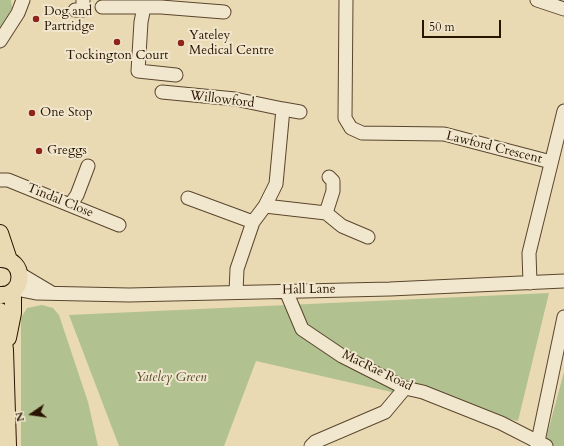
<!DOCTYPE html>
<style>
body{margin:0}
#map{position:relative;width:564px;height:446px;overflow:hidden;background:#eadab3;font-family:Cardo,serif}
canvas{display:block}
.north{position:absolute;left:12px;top:394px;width:40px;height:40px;-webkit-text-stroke:3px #f1e7ce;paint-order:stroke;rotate:257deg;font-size:11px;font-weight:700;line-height:16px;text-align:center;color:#291400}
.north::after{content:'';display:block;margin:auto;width:14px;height:18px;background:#291400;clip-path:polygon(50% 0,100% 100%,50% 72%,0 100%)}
.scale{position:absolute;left:422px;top:20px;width:79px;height:18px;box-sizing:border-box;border:2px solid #291400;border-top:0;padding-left:5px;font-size:12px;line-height:14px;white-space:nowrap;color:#291400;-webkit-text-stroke:3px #f1e7ce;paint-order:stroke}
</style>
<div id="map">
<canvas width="564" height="446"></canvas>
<div class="north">N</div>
<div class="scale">50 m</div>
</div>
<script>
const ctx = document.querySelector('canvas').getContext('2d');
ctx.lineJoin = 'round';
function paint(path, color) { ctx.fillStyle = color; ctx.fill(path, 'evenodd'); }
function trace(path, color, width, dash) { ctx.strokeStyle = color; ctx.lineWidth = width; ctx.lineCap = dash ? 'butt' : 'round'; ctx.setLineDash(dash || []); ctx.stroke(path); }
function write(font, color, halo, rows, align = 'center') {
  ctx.font = font + ' Cardo,serif'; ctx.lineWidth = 4; ctx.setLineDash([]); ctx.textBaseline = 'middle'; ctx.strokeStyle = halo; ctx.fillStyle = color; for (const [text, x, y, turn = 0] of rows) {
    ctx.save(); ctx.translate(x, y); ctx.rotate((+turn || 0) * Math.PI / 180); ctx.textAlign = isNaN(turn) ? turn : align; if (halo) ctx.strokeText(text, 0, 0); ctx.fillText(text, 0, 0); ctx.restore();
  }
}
const green = new Path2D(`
 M0,0H11L12,8L0,28Z
 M549,293L518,421L256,361L224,446H119L69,315Z
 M42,305L53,308L59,315L88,402L98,446H21V318L27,308Z
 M564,372V446H544Z`);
const minor = new Path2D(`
 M346,0L345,118L351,128L362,133L444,134L551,162
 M537,0L564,9
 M102,7H161L224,12
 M144,7L141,22L138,71L176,75
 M75,10H83V0
 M0,41L18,13L23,0
 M162,92L235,99L283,109L276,184L265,206L253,222L237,269L236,292
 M283,109L300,112
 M0,180H8L119,225
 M188,198L253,222
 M70,205L77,195L88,166
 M265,206L326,213L342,226L368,237
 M326,213L333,191V181L329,177
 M20,274L52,293
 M530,283L529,253L564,111
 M16,289L36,293L129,295L390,289L564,281
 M286,291L302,329L342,356L405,388L423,392L501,423L546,446
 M311,446L315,442L385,412L405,388
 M537,446L564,317`);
const major = new Path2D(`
 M0,233L9,260
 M0,259C26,258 26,296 0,295
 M0,311L5,350L8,446
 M8,338L13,313V291`);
const markers = [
 [36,19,4,"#8f2418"],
 [117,42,4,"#8f2418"],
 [181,43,4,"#8f2418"],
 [32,113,4,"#8f2418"],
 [39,151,4,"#8f2418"]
];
const poiNames = [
 ["Dog and",44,12],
 ["Partridge",44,27],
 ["Yateley",189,36],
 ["Medical Centre",189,51],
 ["Tockington Court",117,56,"center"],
 ["One Stop",40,113],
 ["Greggs",47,151]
];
const streetNames = [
 ["Willowford",222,100,7],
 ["Lawford Crescent",494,148,14],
 ["Tindal Close",60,201,22],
 ["Hall Lane",309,290,-1],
 ["MacRae Road",377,371,26]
];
const parkNames = [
 ["Yateley Green",171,378]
];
paint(green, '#b2c190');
trace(minor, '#59462d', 15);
trace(major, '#291400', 18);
trace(minor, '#f1e7ce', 13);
trace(major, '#eadab3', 16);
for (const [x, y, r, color] of markers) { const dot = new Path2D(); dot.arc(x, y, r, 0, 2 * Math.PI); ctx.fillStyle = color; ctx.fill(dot); trace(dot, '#f1e7ce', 1.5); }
write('13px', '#291400', '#f1e7ce', poiNames, 'left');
write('13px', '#291400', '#f1e7ce', streetNames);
write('italic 13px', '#52482b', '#f1e7ce', parkNames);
</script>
